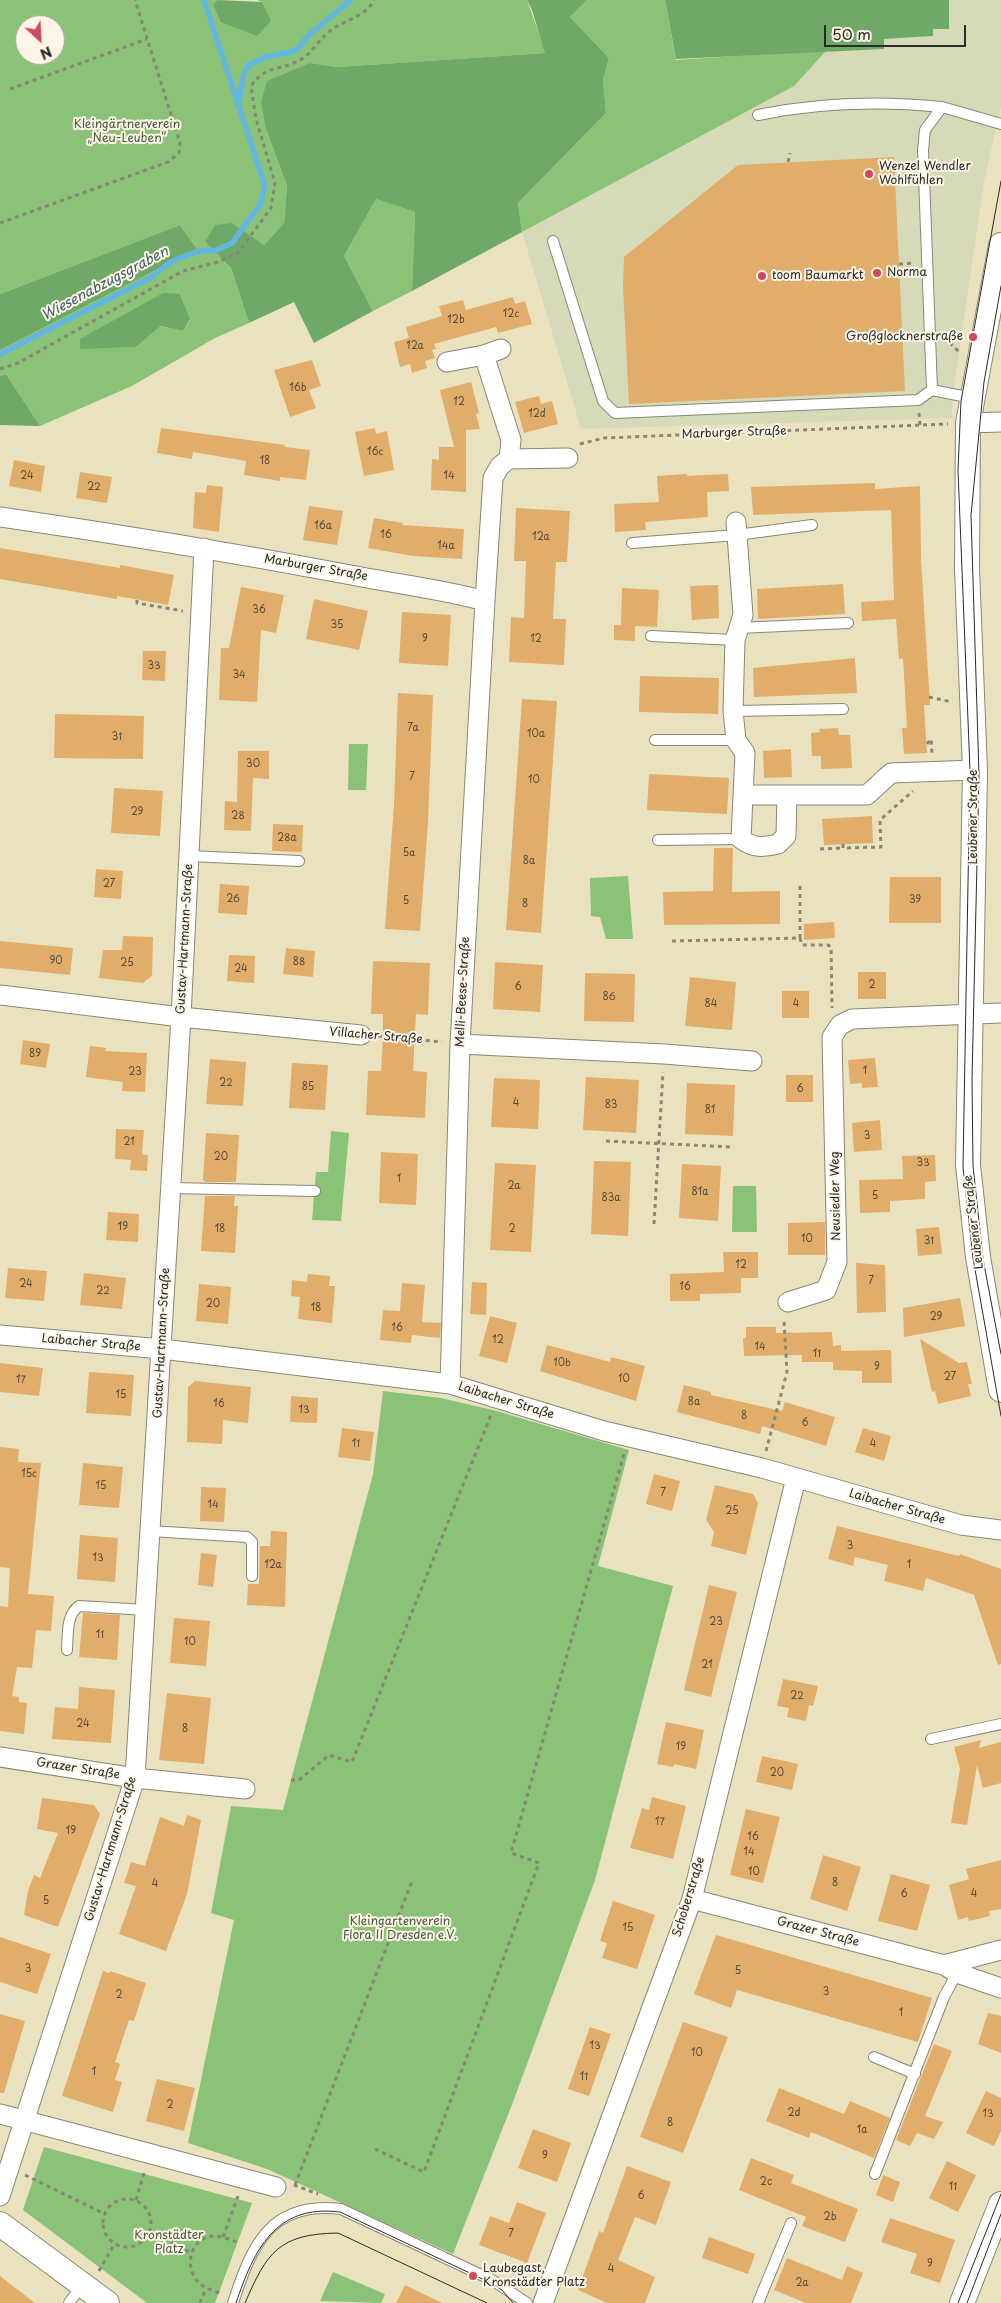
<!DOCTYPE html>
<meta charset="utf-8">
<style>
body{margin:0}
#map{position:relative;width:1001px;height:2303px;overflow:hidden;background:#eae2bf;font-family:"Playpen Sans",sans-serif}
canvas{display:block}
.north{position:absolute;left:15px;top:15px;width:50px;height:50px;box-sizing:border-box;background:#fcf5e5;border:1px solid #a8a49b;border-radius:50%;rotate:155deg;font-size:14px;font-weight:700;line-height:20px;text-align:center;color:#2b2b2b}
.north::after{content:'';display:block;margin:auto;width:18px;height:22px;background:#d1495b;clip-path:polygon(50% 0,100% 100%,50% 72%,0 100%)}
.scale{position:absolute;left:824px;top:25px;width:142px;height:22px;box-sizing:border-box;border:2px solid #2b2b2b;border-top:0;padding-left:6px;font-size:15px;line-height:18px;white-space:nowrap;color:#2b2b2b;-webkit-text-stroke:4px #fcf5e5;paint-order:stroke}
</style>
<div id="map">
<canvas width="1001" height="2303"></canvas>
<div class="north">N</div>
<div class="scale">50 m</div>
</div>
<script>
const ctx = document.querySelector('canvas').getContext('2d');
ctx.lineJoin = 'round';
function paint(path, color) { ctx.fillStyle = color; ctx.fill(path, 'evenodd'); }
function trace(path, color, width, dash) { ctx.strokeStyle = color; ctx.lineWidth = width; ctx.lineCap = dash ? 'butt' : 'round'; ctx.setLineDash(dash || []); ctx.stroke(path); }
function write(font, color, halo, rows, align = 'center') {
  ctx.font = font + ' "Playpen Sans",sans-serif'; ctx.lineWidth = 4; ctx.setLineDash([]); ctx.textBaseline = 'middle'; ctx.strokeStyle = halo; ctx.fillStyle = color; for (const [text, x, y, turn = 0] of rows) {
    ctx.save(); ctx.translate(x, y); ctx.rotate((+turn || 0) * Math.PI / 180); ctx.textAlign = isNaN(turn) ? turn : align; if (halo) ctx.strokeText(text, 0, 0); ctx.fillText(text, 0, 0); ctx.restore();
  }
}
const built = new Path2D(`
 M949,0H1001V107L984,182L953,394L952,418L581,429L522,232L793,86L827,50L883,49V39L933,36V29H949Z`);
const green = new Path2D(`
 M0,0H217L213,5L262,2L257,0H527L546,53L338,67L310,63L266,129L287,186L284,223L264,245L205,242L231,268L249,323L215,338L132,386L40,426L6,374L0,376V350L197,249L180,225L0,294ZM25,25H55V55H25ZM180,294L190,320L183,331L161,326L136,347L80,348Z
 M587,0H665L676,60L827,50L794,86L522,232L518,203L606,113L603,80L609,58L570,17Z
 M376,199L415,212L412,291L373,311L344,256Z
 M349,744H368L366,790H348Z
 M628,876L633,939H606L600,917L591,916L590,878Z
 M331,1131L349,1133L341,1221L312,1220L316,1172H328Z
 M733,1186H756L757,1232H732Z
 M383,1391L441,1398L493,1410L629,1450L598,1566L673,1586L595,1880L513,2102L453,2254L267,2169L188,2143L234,1920L211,1913L231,1806L283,1810L373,1474Z
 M44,2147L252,2203L215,2303H147L23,2210Z
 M333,2272L385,2294L381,2303L320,2301Z`);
const forest = new Path2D(`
 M217,0L262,2L271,21L257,36L221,22L213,5Z
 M527,0H587L570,17L609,58L603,80L606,113L518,203L522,232L412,291L415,212L376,199L344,256L373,311L314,343L294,302L249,323L231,268L205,242L215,225L232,223L264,245L284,223L287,186L266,129L261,102L267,81L310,63L338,67L545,53L532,10Z
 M665,0H949V29H933V36L884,39V49L676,59Z
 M180,225L197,249L0,350V294Z
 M163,293L180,294L190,319L183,331L161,326L136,347L80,349V339Z
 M6,374L40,426L0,425V376Z`);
const stream = new Path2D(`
 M238,106L244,73L249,65L266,57L295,51L309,35L351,0
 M0,354L150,278L172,261L199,251L217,250L232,243L260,205L265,186L204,0`);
const building = new Path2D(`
 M894,157L905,391L629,404L623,287L624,257L738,165Z
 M513,297L515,304L525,301L532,324L498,333L496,327L434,344L436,349L432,350L435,358L425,361L427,368L412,373L410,364L400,367L394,342L409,338L406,327L442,316L439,306L463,300L466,310Z
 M312,360L321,386L309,390L316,408L290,417L274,370Z
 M471,382L479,413L476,414L480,429L466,430V492L431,490L432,459L439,460V447H454L440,390Z
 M539,396L541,404L552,401L558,424L524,433L515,402Z
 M161,428L285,445V447L310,450L306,480L280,477V481L244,475L246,461L193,452L192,459L157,453Z
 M375,428L376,434L387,431L394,470L364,476L355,432Z
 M14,460L45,466L41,492L9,486Z
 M80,472L112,477L107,503L76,498Z
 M687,474V476L728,474L729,491L707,492L708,517L645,522L646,530L615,532L614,504L659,502L657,476Z
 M875,483V489L920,486L921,559L930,705H924L927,753L904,754L902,728H907L903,658L899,659L896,619L862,621L861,602L894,600L891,510L753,515L751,487Z
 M207,485L223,487L219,532L193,528L195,492L206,493Z
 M309,506L343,511L337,545L303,540Z
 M516,508L570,511L567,562H556L553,619H566L564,665L509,662L511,617L524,618L526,561H514Z
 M374,518L403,523L402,525L464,529L462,559L413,556L368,548Z
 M0,548L120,568V565L174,575L168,605L117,596V599L0,579Z
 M843,584L845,614L758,619L757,589Z
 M718,585L719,618L692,620L690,586Z
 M241,587L284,595L276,633L261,630L257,702L219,700L221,648H229Z
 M622,588L659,590L657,627L635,626V641L614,640V625H621Z
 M314,599L368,611L359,650L306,639Z
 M402,612L451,615L448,666L399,663Z
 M143,651H166L165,681L142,680Z
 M855,658L857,693L754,697L753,668Z
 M640,676L719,678L718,714L639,712Z
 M398,693L433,695L428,823L420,931L385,929L394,804Z
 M522,699L557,701L541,933L506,930Z
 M55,714L144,716L143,759L54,758Z
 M838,728L839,735H850L852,768L821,769V756H812L811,733L820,732L819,729Z
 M791,749L792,777L764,778L763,751Z
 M238,751H269V779L253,778L251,831L224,830L225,801L237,802Z
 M649,774L729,778L727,814L647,810Z
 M114,788L163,791L160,836L111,833Z
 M872,816L873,843L824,845L822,819Z
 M273,824L303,825L302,852L272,851Z
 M714,848H733L732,892L780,891V924L664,925L663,892L713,891Z
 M96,869L123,871L121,899L94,897Z
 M890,877H941V923H889Z
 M220,884L249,886L247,915L218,913Z
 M834,922L835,938L804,940V924Z
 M123,936L153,937L152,976L143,983L99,978L103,950H122Z
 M0,941L73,948L70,975L0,968Z
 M286,948L315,951L313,977L283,974Z
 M229,955L255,956L254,983L227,981Z
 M373,961L430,963L428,1015L416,1014L413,1071L427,1072L425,1118L366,1115L368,1071H381L383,1037V1014H371Z
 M495,962L543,965L540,1012L493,1009Z
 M858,972H886V999H858Z
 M585,973L635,974L634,1022L584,1021Z
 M690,977L736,982L732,1030L685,1026Z
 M782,991H809V1018H782Z
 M23,1040L50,1044L46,1068L20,1064Z
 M90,1046L106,1048L105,1051L147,1053L145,1092L122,1091L123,1082L86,1077Z
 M875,1058L878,1087L862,1088V1083L850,1084L848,1060Z
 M210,1059L246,1062L243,1106L206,1104Z
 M292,1063L328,1065L325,1110L289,1108Z
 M786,1075H813V1102H786Z
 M586,1077L639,1080L636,1133L583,1130Z
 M494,1078L540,1080L538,1129L491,1127Z
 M687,1083L735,1085L733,1136L685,1134Z
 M880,1120L882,1150L854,1152L852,1123Z
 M116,1129L144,1130L142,1154L148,1155L147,1171L130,1170L131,1160L115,1159Z
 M206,1133L239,1135L236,1182H205L203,1180Z
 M381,1152L418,1154L416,1205L379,1203Z
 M935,1155L936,1181L925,1182V1199L890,1201V1212L860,1213L859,1180L903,1179L902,1156Z
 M594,1161L631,1162L628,1236L591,1234Z
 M495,1163L536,1165L531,1252L490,1250Z
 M682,1164L721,1166L718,1221L679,1218Z
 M205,1196H235L234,1206H238L235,1253L201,1251Z
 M108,1212L139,1214L138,1242L106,1240Z
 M825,1222V1255H788V1223Z
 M939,1227L942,1254L918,1256L916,1229Z
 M723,1252H758V1278H741V1293L700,1294V1301H670V1274L724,1272Z
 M856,1263L885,1265L886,1312L857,1313Z
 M8,1268L47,1271L44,1301L5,1298Z
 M84,1273L126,1278L122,1309L80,1305Z
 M308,1274L330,1276L329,1286H335L332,1323L298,1319L300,1297L291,1296L292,1280L307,1282Z
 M472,1282L487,1283L486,1315L470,1314Z
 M402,1283L425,1285L422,1322L441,1323L440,1338L412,1335L411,1343L380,1340L383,1310L400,1311Z
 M199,1284L231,1287L228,1324L196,1321Z
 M960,1298L965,1326L904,1337L903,1308Z
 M490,1316L517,1323L507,1363L479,1356Z
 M746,1327H776V1333L832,1332L833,1346L841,1345V1351L891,1350L892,1383H862V1371L833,1370V1362H802V1355L744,1356L743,1338H746Z
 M920,1339L959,1363L967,1362L972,1384H968L971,1396L938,1404L935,1391L932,1392Z
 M547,1345L610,1362L611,1357L645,1366L636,1401L540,1371Z
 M0,1363L43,1368L39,1396L0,1392Z
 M89,1372L134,1375L131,1416L86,1413Z
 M195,1381L251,1387L248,1423L223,1420L222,1444L187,1442L188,1387Z
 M684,1385L711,1392V1395L782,1411L785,1402L835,1417L826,1446L762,1426L760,1434L677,1412Z
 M291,1396L318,1398L317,1423L290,1422Z
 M342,1428L374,1432L370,1461L338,1457Z
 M863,1428L891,1436L884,1461L855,1452Z
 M0,1447L19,1449L18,1462L41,1463L28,1594L54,1596L51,1631L36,1630L32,1668L17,1667L12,1696L19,1697V1702L27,1703L24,1734L0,1731V1606L8,1607L10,1568L0,1567Z
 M83,1463L123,1467L119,1508L79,1505Z
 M654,1474L680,1481L672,1511L646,1504Z
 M715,1485L753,1494L758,1503L746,1555L711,1546L714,1532L706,1520Z
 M201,1487L226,1488L224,1522L200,1521Z
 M837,1526L959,1556L960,1554L1001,1569V1664L998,1665L974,1595L926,1578L923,1591L884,1581L888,1565L855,1557L853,1566L828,1559Z
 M271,1531L287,1532L285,1607L247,1605L248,1584H259L260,1546H270Z
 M80,1535L118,1538L115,1582L77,1579Z
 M201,1553L217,1555L213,1587L198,1585Z
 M709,1585L737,1592L711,1697L684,1690Z
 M83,1613L120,1615L117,1660L79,1657Z
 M174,1618L210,1621L206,1666L170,1663Z
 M783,1679L818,1686L813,1706L809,1705L806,1721L787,1717L789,1708L777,1706Z
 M79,1687L115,1690L111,1743L52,1739L55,1707L78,1709Z
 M167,1693L211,1698L204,1764L159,1760Z
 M666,1722L704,1730L696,1769L674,1764L673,1767L657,1764Z
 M981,1740L979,1748L1001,1742V1783L983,1788L977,1765L967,1825L951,1823L960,1769L954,1747Z
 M762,1756L798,1764L792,1790L756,1782Z
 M652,1797L686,1806L673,1859L630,1848L642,1808L649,1810Z
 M42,1798L94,1805L100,1814L58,1927L24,1915L28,1891L34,1875L40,1878L58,1833L37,1829Z
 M746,1809L780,1817L763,1883L730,1875Z
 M187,1815L201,1820L187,1894L166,1951L119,1934L136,1886L124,1883L131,1862L145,1866L160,1817L184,1826Z
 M823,1855L861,1867L847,1911L810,1899Z
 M1001,1860V1909L989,1911L990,1916L969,1921L968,1917L958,1920L949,1885L969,1879L966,1869Z
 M891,1874L930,1885L917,1931L878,1921Z
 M613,1901L655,1915L637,1969L602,1958L607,1943L600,1941Z
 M716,1935L932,1998L918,2042L737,1990L731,2008L694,1994Z
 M0,1937L51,1954L37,1994L0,1982Z
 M103,1971L109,1973L110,1971L146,1983L134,2021L129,2020L115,2062L120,2064L115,2080L122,2082L113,2112L62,2096Z
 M988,2013L1001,2016V2053L978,2044Z
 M0,2014L25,2021L4,2093H0Z
 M683,2022L728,2037L683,2153L640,2137Z
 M590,2027L611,2034L589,2096L568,2089Z
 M934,2044L952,2051L925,2116L943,2122L934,2139L917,2133L910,2146L896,2140Z
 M157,2079L195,2088L184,2131L146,2121Z
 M779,2088L844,2114L850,2101L890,2118L874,2158L811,2132L809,2138L766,2121Z
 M986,2091L1001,2098V2131L994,2146L966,2133Z
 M533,2129L571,2143L557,2182L518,2168Z
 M751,2158L794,2175L791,2183L858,2209L845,2242L802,2226L806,2217L739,2190Z
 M947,2161L976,2175L958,2212L929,2198Z
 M627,2166L671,2182L656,2225L635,2217L618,2260L655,2277L645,2303H607L578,2290L599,2231L603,2233Z
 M883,2175L900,2182L893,2202L876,2195Z
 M517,2202L546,2213L527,2263L479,2245L490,2216L509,2223Z
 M890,2218L955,2240L940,2283L910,2273L917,2254L881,2242Z
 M709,2237L755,2254L748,2274L702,2258Z
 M787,2258L842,2280L847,2266L863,2273L851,2303H806L774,2290Z
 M0,2276L35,2303H0Z
 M405,2285L442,2303H396Z`);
const path = new Path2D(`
 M10,89L147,39
 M788,162L790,153
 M0,223L168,162L179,153L180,143L135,0
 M899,264L913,263
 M944,337L959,352
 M0,369L18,363L183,271L218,262L238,253L271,208L275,183L256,119L251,86C265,65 280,71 300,60C313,53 321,36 334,28C347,20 367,15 374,0
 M919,413L920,425
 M580,444L604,438L948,424
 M137,600V603L183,611
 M929,697L952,702
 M927,744L931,739L932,753
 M843,844V848L881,847L880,820L913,791
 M820,849L843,848
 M800,938L802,945H828L831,947L832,1008
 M672,941L800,938V886
 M378,1036L442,1042
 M606,1141L732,1147
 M654,1224L663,1072
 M766,1451L787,1372L784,1320
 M291,1780H299L329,1755L352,1762L491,1415
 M375,2149L424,2172L539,1863L511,1853L624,1454
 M25,2175L105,2214
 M294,2185L318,2194
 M295,2185L412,1881
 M103 2223a24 24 0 1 1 48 0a24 24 0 1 1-48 0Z
 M136,2200L145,2170
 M150,2231L191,2253
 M223,2237L238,2196
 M99,2271L115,2243
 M219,2293C212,2290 204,2288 198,2282C183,2266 191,2236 215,2236C222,2236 230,2240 237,2242
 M200,2303L206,2288`);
const service = new Path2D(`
 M758,115C816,103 882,101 942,107
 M553,241L603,401L615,413L918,400L932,390L923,150L925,130L942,107L1001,124
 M932,390L962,396H973
 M632,543L737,535L812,525
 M738,628L848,623
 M651,636L735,640
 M733,711L843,709
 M655,740H736
 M658,840L741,839
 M189,856L299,861
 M171,1188L315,1191
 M150,1531L247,1537L252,1542V1576
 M67,1650C68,1635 66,1615 79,1606L146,1610
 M931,1739L1001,1724
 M874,2057L915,2074
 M875,2174L944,1997L957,1973
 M69,2303L82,2285
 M233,2303C252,2244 271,2201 341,2209L492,2280L527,2303
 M758,2303L791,2223`);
const minor = new Path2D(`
 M484,355L501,349
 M447,362L484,355L511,440L509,459
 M968,423L1001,422
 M0,517C118,534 234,553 351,575C396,584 441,589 485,601L493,478L500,466L509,459L568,458
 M736,522L743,615L735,640L733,711L736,740L745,753L741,839C754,849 764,847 778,844L786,836L787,795
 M745,795H867L891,773L975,770
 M0,995L181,1017L361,1035
 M460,1044L664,1054L752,1061
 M788,1302L826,1290L837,1262L832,1037L840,1025L852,1019L1001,1013
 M0,1335L162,1349L450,1384L604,1431L762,1468L961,1525L1001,1530
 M450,1384L460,1044L485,601
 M0,1757L135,1778L245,1789
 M692,1899L944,1965L957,1973L1001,1988
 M944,1965L1001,1950
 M0,2114L276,2187
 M0,2196L135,1778L181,1017L204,548
 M543,2303L692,1899L796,1478`);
const tertiary = new Path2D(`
 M1001,245L968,423L967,569L975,770L968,1165L978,1257L1001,1390
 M0,2224L107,2303
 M962,2303L1001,2204`);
const tram = new Path2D(`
 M1001,181L961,401L958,470L970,770L963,1167L973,1258L1001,1416
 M1001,286L984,382L971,515L979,775L972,1079L973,1166L983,1259L1001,1354
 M236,2303C254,2250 275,2204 340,2212L491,2283L502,2290L513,2303
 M245,2303C267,2252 279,2234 338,2233L487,2303
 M958,2303L1001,2194
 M967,2303L1001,2214`);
const markers = [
 [869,174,5,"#d1495b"],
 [877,273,5,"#d1495b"],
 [762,276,5,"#d1495b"],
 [973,337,5,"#d1495b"],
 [473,2276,5,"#d1495b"]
];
const numberNames = [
 ["12c",511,314],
 ["12b",456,320],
 ["12a",415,346],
 ["16b",298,388],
 ["12",459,402],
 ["12d",537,414],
 ["16c",375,452],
 ["18",265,461],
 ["24",27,476],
 ["14",449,476],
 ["22",94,487],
 ["16a",323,526],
 ["16",386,535],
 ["12a",541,537],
 ["14a",446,546],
 ["36",259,610],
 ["35",337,625],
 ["9",425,639],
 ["12",536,639],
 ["33",154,666],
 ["34",239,675],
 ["7a",413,728],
 ["10a",536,734],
 ["31",117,737],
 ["30",253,764],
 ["7",412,777],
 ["10",534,780],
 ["29",137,812],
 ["28",238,816],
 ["28a",287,838],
 ["5a",409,853],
 ["8a",529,861],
 ["27",109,884],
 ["26",233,899],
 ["39",915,900],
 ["5",406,901],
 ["8",525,904],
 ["90",56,961],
 ["88",299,962],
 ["25",127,963],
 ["24",241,969],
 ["2",872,985],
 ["6",518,987],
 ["86",609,997],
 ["84",711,1004],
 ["4",796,1004],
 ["89",35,1054],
 ["1",865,1071],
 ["23",135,1072],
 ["22",226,1083],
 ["85",308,1087],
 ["6",800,1089],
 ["4",516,1103],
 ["83",611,1105],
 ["81",710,1110],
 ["3",867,1136],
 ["21",129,1142],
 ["20",221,1157],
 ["33",923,1163],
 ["1",399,1179],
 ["2a",514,1186],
 ["81a",700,1192],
 ["5",875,1196],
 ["83a",611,1198],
 ["19",123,1227],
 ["18",220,1229],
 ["2",512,1229],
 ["10",807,1239],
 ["31",929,1241],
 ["12",741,1265],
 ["7",871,1281],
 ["24",26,1284],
 ["16",685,1287],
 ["22",103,1291],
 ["20",213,1304],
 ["18",316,1308],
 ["29",936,1317],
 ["16",397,1328],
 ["12",498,1340],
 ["14",760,1347],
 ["11",817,1354],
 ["10b",562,1363],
 ["9",877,1367],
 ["27",950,1377],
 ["10",624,1379],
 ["17",21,1380],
 ["15",121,1395],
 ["8a",694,1402],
 ["16",219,1404],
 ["13",304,1410],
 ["8",744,1416],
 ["6",805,1423],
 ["11",356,1444],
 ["4",873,1444],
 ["15c",29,1474],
 ["15",101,1486],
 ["7",663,1493],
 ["14",213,1505],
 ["25",732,1511],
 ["3",850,1546],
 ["13",98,1558],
 ["12a",273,1565],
 ["1",909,1565],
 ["23",716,1622],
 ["11",100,1635],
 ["10",190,1642],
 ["21",707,1665],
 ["22",797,1696],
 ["24",83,1724],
 ["8",185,1729],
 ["19",681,1747],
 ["20",777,1773],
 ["17",660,1822],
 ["19",71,1831],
 ["16",753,1837],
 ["14",749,1852],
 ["10",754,1872],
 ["8",835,1883],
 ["4",155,1884],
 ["6",904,1894],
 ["4",974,1894],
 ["5",46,1901],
 ["15",628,1928],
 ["3",28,1969],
 ["5",738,1971],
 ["3",826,1992],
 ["2",119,1995],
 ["1",901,2013],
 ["13",595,2046],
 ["10",697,2053],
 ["1",94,2072],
 ["11",584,2077],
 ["2",170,2105],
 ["2d",794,2113],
 ["13",988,2114],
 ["8",670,2123],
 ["1a",862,2130],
 ["9",545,2156],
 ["2c",766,2182],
 ["11",953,2187],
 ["6",641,2196],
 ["2b",830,2217],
 ["7",511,2234],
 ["9",930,2264],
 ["4",611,2269],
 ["2a",802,2283]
];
const parkNames = [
 ["Kleingärtnerverein",127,125],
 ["„Neu-Leuben“",127,139],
 ["Kleingartenverein",400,1922],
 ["Flora II Dresden e.V.",400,1936],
 ["Kronstädter",169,2236],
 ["Platz",169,2250]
];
const poiNames = [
 ["Wenzel Wendler",879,167],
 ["Wohlfühlen",879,181],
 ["Norma",887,273],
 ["toom Baumarkt",772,276],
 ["Großglocknerstraße",963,337,"right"],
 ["Laubegast,",483,2269],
 ["Kronstädter Platz",483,2283]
];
const streetNames = [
 ["Marburger Straße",734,433,-2],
 ["Marburger Straße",316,568,10],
 ["Leubener Straße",974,817,-90],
 ["Gustav-Hartmann-Straße",185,939,-87],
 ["Melli-Beese-Straße",463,992,-87],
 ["Villacher Straße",376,1036,5],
 ["Neusiedler Weg",836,1196,-91],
 ["Leubener Straße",974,1222,-97],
 ["Laibacher Straße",91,1343,5],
 ["Gustav-Hartmann-Straße",162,1343,-87],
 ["Laibacher Straße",506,1401,17],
 ["Laibacher Straße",897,1507,16],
 ["Grazer Straße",78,1769,9],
 ["Gustav-Hartmann-Straße",111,1849,-73],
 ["Schoberstraße",689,1897,-73],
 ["Grazer Straße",818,1932,15]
];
const waterNames = [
 ["Wiesenabzugsgraben",105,284,-28]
];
paint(built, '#d7dab9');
paint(green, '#8ac377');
paint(forest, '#6fa968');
trace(stream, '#63b6df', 5.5);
paint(building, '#e0ae6a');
trace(service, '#8a8675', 12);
trace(minor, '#8a8675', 21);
trace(tertiary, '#8a8675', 26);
trace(path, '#8a8675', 3, [4, 4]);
trace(service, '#fff', 10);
trace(minor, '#fff', 19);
trace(tertiary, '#fff', 24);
trace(tram, '#2b2b2b', 1);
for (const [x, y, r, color] of markers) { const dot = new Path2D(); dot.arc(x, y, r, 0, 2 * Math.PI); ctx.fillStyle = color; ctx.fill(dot); trace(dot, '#fcf5e5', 2); }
write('10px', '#584c3b', null, numberNames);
write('12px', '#485942', '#fcf5e5', parkNames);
write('12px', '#2b2b2b', '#fcf5e5', poiNames, 'left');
write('12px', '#2b2b2b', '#fcf5e5', streetNames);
write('italic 14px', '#3f5c6a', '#fcf5e5', waterNames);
</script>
